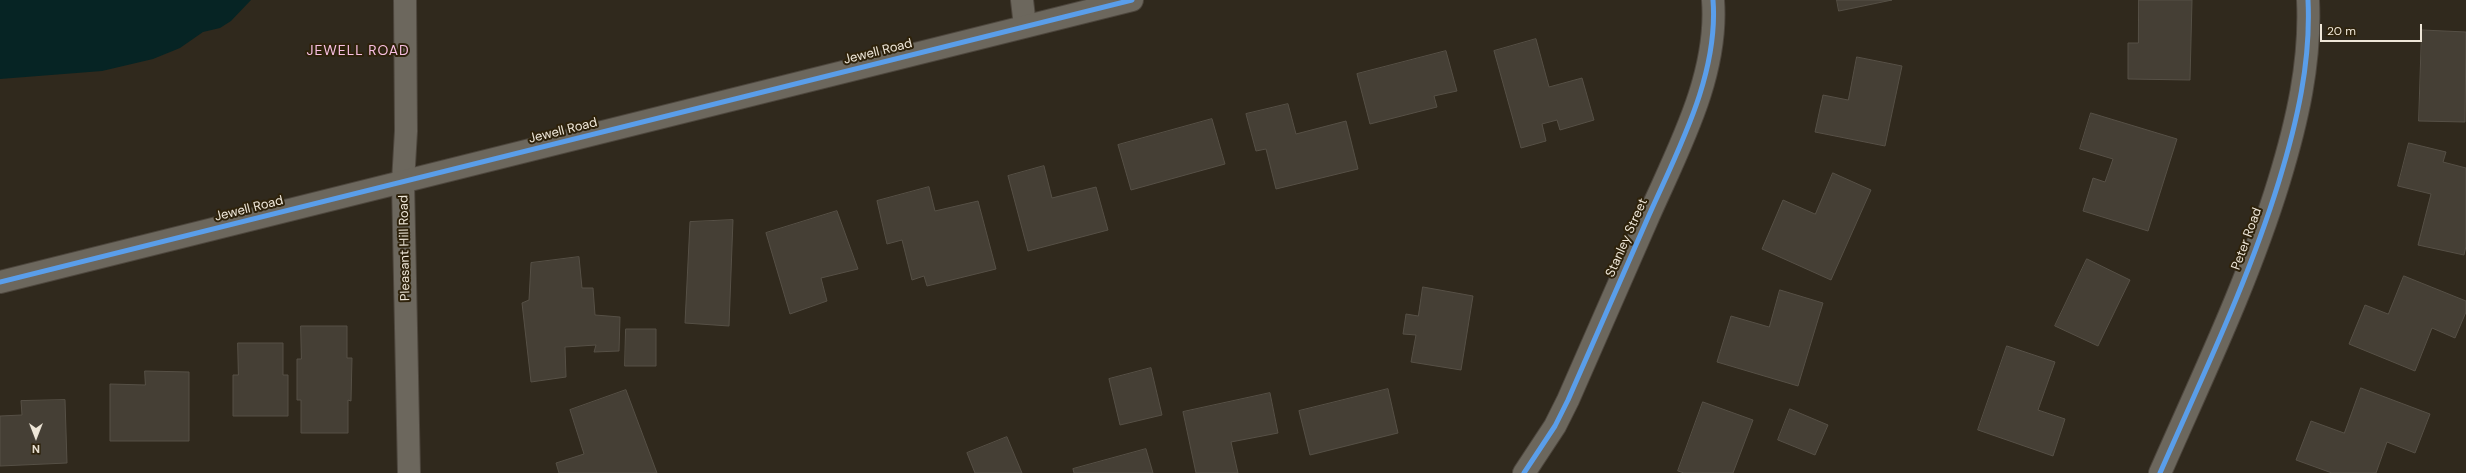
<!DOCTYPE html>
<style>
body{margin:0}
#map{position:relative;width:2466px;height:473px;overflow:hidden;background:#30291d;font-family:"DM Sans",sans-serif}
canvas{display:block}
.north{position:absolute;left:16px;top:417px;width:40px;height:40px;-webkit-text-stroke:3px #2e220b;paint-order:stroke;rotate:180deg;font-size:11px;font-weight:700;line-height:16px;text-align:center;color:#eee6d8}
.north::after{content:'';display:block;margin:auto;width:14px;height:18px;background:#eee6d8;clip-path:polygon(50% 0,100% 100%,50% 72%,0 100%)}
.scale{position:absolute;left:2320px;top:24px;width:102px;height:18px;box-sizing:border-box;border:2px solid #eee6d8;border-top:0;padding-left:5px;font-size:12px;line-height:14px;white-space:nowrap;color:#eee6d8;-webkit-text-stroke:3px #2e220b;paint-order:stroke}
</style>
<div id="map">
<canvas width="2466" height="473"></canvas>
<div class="north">N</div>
<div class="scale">20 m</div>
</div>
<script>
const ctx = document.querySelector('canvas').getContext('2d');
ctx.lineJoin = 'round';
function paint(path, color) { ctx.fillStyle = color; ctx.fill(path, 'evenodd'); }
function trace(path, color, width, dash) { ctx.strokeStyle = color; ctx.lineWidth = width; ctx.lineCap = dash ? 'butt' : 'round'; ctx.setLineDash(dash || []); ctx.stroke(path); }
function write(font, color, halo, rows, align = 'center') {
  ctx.font = font + ' "DM Sans",sans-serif'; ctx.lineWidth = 4; ctx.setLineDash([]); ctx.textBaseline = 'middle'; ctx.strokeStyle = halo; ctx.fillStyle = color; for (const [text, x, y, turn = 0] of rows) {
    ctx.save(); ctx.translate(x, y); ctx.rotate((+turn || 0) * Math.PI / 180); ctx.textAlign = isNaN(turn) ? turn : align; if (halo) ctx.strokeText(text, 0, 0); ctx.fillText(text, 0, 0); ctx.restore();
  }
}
const water = new Path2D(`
 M0,0H251L231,21L220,28L203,32L180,48L153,59L102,71L0,79Z`);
const building = new Path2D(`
 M1837,0H1892L1839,11Z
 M2139,0H2192L2190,80L2128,79V43H2138Z
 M2422,30L2466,32L2465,122L2419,121Z
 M1536,39L1549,87L1582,78L1594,120L1560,130L1557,120L1542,124L1546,141L1521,148L1494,51Z
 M1446,51L1457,91L1434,96L1437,107L1370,124L1357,74Z
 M1857,57L1902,66L1885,146L1815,132L1823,95L1848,100Z
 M1288,104L1296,134L1346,121L1358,169L1276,189L1266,149L1256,151L1246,114Z
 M2091,113L2177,139L2148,231L2083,211L2093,178L2105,182L2113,159L2080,149Z
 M1212,119L1225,164L1131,190L1118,145Z
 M2409,143L2446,152L2443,162L2466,168V246L2464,255L2418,245L2431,194L2398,186Z
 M1044,166L1052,198L1096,187L1108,230L1028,251L1008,176Z
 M1833,173L1871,190L1831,280L1762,249L1783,200L1815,214Z
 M929,187L935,211L978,201L996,269L927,286L924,276L912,280L902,240L887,244L877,201Z
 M837,211L858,269L821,278L827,301L790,314L766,233Z
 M733,220L729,326L685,323L690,222Z
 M579,257L582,288H593L595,315L620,317L619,351L594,352L596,345L565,347L566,377L531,382L522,303L529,300L531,263Z
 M2087,259L2130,280L2098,346L2055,326Z
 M2404,276L2466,301V312L2455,338L2432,328L2415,371L2349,344L2365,305L2388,314Z
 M1423,287L1473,296L1461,370L1411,362L1416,335L1403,334L1406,314L1418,316Z
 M1780,290L1823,303L1798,386L1717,362L1731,316L1769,327Z
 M301,326H347V358H352L351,401L348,400V433H301V400H297V359H301Z
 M626,329H656V366H625Z
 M238,343H283V375H288V416H233V375H238Z
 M2007,346L2055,362L2038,410L2065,419L2053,456L1978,430Z
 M1151,368L1162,415L1120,425L1109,379Z
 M145,371L189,372V441H110V384L145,385Z
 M2361,388L2430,414L2415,453L2387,442L2376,473H2332L2296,460L2311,421L2344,433Z
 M1388,389L1398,433L1310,455L1299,411Z
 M626,390L657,473H559L556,463L584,454L570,410Z
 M1270,393L1278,433L1231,442L1238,473H1196L1183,412Z
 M65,400L67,463L0,466V416L22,415L21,401Z
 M1703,402L1753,420L1733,473H1684L1678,471Z
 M1790,409L1828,425L1815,455L1778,440Z
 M1007,437L1022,473H975L967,453Z
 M1146,449L1153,473H1074L1073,469Z`);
const minor = new Path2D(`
 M405,0L406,131L403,182L409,473
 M1022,0L1025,26
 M1524,473L1555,426L1568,400C1594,340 1620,281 1646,222C1676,153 1719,77 1713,0
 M2160,473C2202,377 2248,282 2279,181C2297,122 2311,62 2308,0`);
const tertiary = new Path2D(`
 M0,282L1132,0`);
const cycleway = new Path2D(`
 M0,282L1132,0
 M1524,473L1555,426L1568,400C1594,340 1620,281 1646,222C1676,153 1719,77 1713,0
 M2160,473C2202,377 2248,282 2279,181C2297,122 2311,62 2308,0`);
const streetNames = [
 ["Jewell Road",878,52,-14],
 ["Jewell Road",563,131,-14],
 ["Jewell Road",249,209,-14],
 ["Stanley Street",1627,238,-66],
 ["Peter Road",2247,239,-70],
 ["Pleasant Hill Road",405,248,-91]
];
const neighbourhoodNames = [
 ["JEWELL ROAD",358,51]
];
paint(water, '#062424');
paint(building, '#453f35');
trace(building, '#565046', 1);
trace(minor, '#4d463d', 24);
trace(tertiary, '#4d463d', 24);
trace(minor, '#6c675d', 22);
trace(tertiary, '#6c675d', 22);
trace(cycleway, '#5a9eea', 5);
write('13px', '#eee6d8', '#2e220b', streetNames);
ctx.letterSpacing = '1px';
write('14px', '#f8bfe2', '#2e220b', neighbourhoodNames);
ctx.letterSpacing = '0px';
</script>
